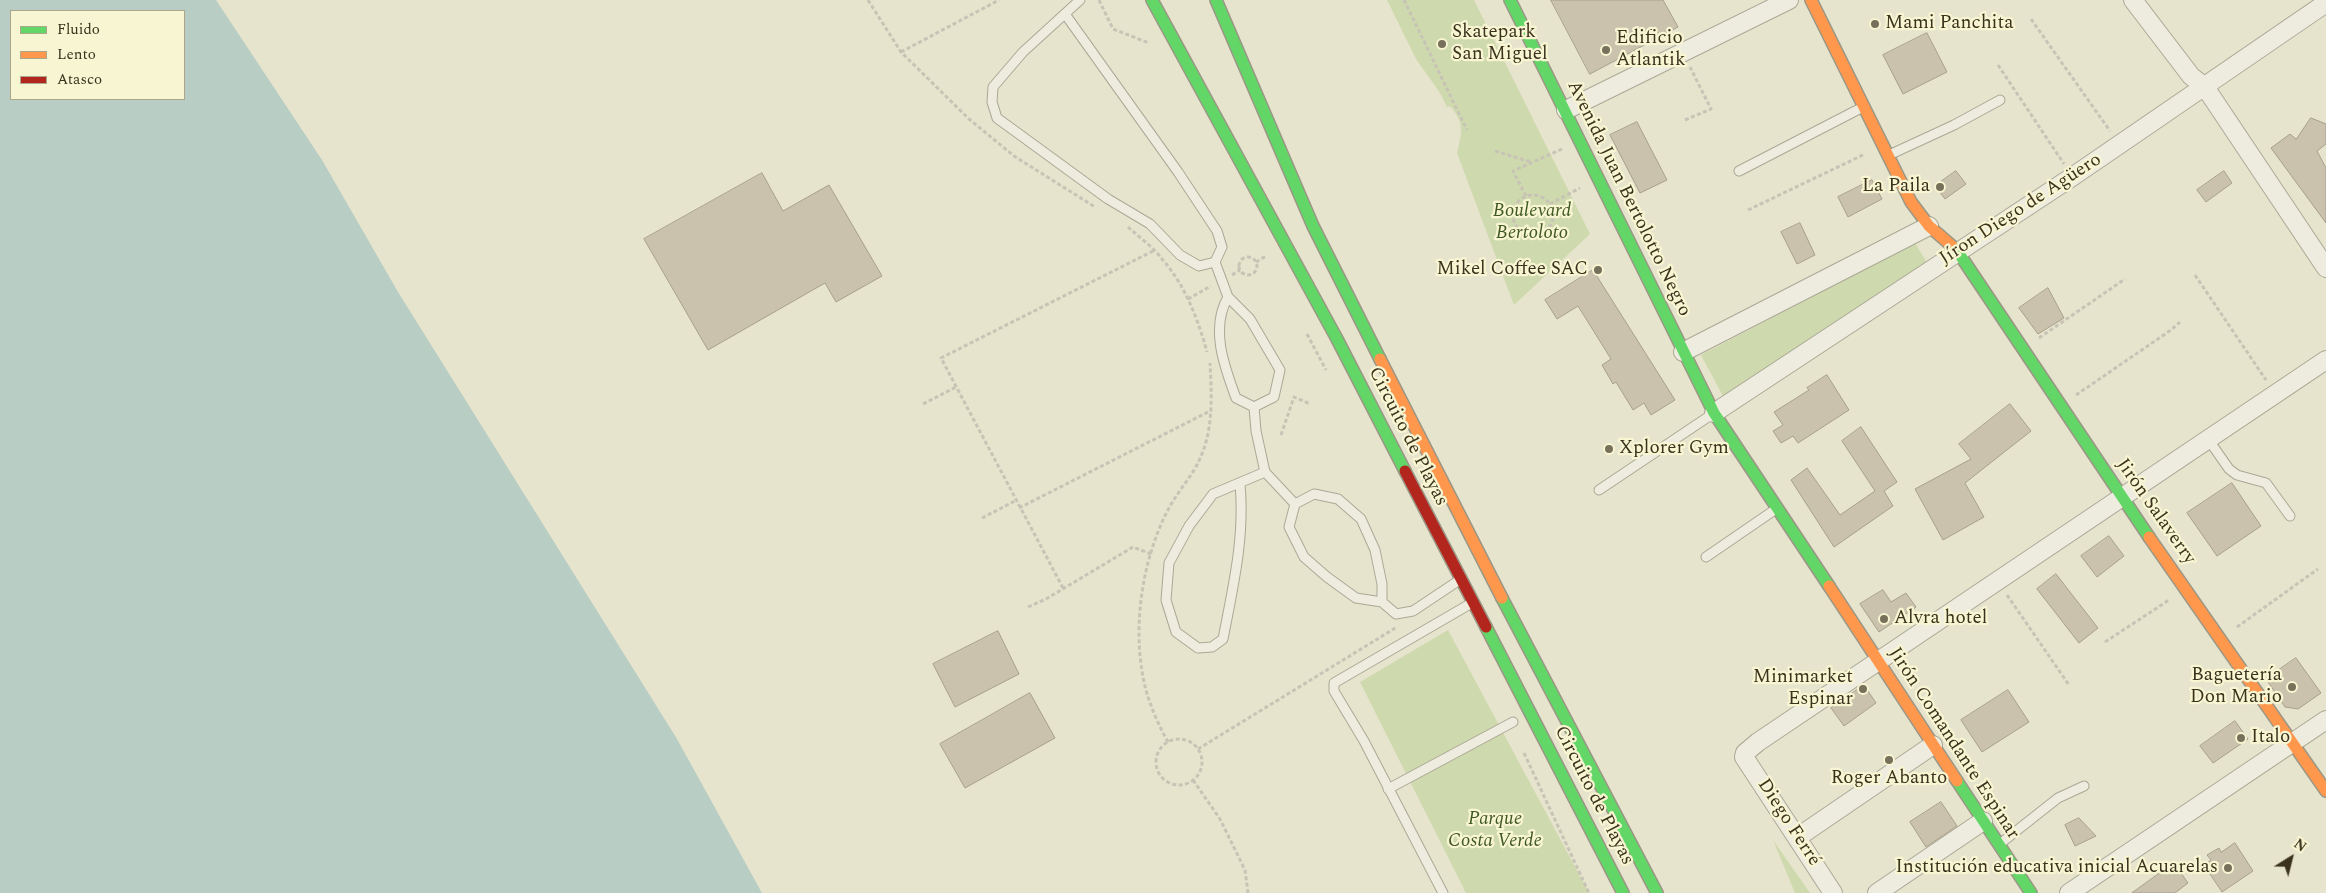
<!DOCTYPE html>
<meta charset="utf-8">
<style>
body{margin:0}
#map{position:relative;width:2326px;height:893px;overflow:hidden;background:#e6e4cc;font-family:Spectral,serif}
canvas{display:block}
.legend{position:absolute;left:10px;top:10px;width:175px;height:90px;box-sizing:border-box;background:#f8f5d2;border:1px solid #aca78a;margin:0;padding:6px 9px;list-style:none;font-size:15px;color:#3b321d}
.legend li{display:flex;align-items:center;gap:10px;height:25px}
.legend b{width:25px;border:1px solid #aca78a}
.north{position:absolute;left:2266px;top:833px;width:50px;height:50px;-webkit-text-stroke:4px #f8f5d2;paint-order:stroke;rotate:36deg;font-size:14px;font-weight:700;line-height:20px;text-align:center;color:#3b321d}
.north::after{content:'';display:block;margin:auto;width:18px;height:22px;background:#3b321d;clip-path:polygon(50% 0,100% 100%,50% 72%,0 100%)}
</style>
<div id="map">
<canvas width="2326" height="893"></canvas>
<ul class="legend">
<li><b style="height:6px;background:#63d668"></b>Fluido</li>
<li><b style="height:6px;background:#ff974d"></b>Lento</li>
<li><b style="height:6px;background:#b3261e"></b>Atasco</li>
</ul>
<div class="north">N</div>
</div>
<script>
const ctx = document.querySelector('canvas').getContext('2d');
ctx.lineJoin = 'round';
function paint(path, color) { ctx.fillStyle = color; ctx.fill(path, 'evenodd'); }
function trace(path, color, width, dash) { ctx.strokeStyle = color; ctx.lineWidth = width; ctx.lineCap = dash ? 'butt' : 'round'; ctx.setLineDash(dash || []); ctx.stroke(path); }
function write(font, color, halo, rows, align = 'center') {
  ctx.font = font + ' Spectral,serif'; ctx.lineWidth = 4.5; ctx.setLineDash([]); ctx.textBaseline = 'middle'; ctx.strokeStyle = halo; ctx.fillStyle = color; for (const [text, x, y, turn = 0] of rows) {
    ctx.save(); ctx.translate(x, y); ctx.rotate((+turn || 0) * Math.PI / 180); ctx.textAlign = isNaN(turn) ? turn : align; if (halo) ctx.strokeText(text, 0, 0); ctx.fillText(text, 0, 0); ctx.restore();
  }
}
const green = new Path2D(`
 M1387,0H1474L1590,234L1514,305L1457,153C1462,133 1465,123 1450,106L1447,107L1440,93L1416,59Z
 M1915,243L1929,266L1724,398L1701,355Z
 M1448,630L1589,893H1466L1360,682Z
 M1773,840L1810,893H1795Z`);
const water = new Path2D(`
 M0,0H216L322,160L398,292L677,739L762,893H0ZM11,11H184V99H11Z`);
const building = new Path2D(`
 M1551,0H1663L1678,27L1590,74Z
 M1927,33L1947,72L1903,94L1883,55Z
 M2311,118L2326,124V144L2317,151L2326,168V223L2271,148L2290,134L2296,139Z
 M1637,122L1667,180L1640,193L1610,135Z
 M1956,171L1966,184L1945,199L1935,186Z
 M2224,171L2232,183L2206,202L2197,190Z
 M762,173L783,211L829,185L882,276L836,302L825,283L708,350L644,239Z
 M1872,180L1882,199L1848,217L1838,197Z
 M1800,223L1815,255L1797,264L1781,232Z
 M1593,270L1675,400L1651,415L1644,403L1633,410L1616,382L1613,384L1602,365L1611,359L1578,306L1557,319L1545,300Z
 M2048,288L2064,318L2038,334L2019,308Z
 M1827,375L1849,410L1798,443L1793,436L1781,443L1773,431L1783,425L1774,412L1809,390L1807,388Z
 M2010,404L2031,431L1965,483L1984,517L1943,540L1915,489L1971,459L1959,444Z
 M1861,427L1897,482L1884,491L1893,506L1834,547L1791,480L1807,468L1840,515L1875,491L1842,441Z
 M2232,483L2261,526L2217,556L2187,513Z
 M2109,536L2124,556L2097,577L2081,556Z
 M2056,574L2098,628L2079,643L2037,589Z
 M1883,590L1891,602L1906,593L1916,607L1879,632L1860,604Z
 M998,631L1019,674L955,707L933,664Z
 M2296,658L2321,693L2298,709L2285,707L2266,679Z
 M1864,685L1876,703L1844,726L1831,708Z
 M2008,690L2029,722L1982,752L1961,720Z
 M1030,693L1055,738L965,788L940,744Z
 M2235,721L2248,739L2213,763L2200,746Z
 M1941,802L1957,826L1926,847L1910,822Z
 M2079,818L2096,836L2075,846L2065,825Z
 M2235,843L2253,871L2222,892L2204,865L2211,860L2207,855L2219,848L2221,852Z
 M2174,863L2188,883L2175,893H2132Z`);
const path = new Path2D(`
 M868,0L901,52L969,119L1014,156L1095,207
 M1099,0L1113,29L1149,43
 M1404,0L1467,130
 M2031,19L2110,131
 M901,52L999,0
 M1998,65L2064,164
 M1685,120L1711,109L1690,67
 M1495,151L1531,162
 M1513 215a20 20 0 1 1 40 0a20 20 0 1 1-40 0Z
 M1526,196L1513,171L1562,149
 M1550,204L1580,188
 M1748,210L1865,154
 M1128,227C1139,237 1153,247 1162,259C1185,285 1198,319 1207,352
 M1239 266a9 9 0 1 1 18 0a9 9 0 1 1-18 0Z
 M1256,262L1266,256
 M1232,275L1240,270
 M2195,275L2266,380
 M1188,299L1211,286
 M1307,334L1326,370
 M2039,338L2125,279
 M2076,395L2171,330L2180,322
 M923,404L956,387
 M1281,435L1294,397L1310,404
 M1019,508L1212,410
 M982,518L1015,501
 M1063,588L941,358L1153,251
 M2007,595L2069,685
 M1028,607L1046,599L1133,547L1151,554
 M2237,627L2318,569
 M2105,642L2169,600
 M1156 762a23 23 0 1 1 46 0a23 23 0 1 1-46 0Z
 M1168,742C1160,728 1153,712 1148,697C1130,639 1140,562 1169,508C1176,495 1186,483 1194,470C1214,437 1212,400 1210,363
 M1198,749L1397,627
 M1524,753L1589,893
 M1193,780L1220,819L1245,870L1248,893`);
const lane = new Path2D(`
 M1065,14L1178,172L1217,231L1222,247L1215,262L1199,266L1180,255L1150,224L1108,199L997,118L992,102L993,87L1023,52L1080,0
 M1889,155L1954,125L2000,100
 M1739,171L1863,107
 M1215,262L1228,297L1250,319L1280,370L1274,397L1254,407L1236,398C1224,366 1210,328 1228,297
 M1254,407L1256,431L1265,472L1295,504
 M2208,439L2229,469L2237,475L2266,483L2290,516
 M1240,484C1245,537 1233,587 1223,639L1212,647L1198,648L1176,632L1166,600L1169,563L1189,526L1213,494L1265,472
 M1599,490L1714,413
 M1706,557L1776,509
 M1382,602V584L1375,550L1361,519L1338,499L1314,494L1295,504L1289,527L1304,557L1327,577L1356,598L1382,602L1396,614L1413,611L1458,581
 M1388,789L1513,722
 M2001,843L2058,798L2084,786
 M1443,893L1364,741L1334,691V683L1470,604`);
const street = new Path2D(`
 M2133,0L2191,76L2205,87L2326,268
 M1566,110L1789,0
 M1683,352L1929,226
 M1714,413L2072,177L2326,3
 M1798,837L1933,745
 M1833,893L1744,757L1745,753L1758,742L2326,360
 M1877,893L1983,821
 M2069,893L2326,720`);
const fast = new Path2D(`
 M1152,0L1337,339L1405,471
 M1216,0L1313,226L1380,359
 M1510,0L1714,413L1829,586
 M1952,246L1958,252L2149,537
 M1502,598L1657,893
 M1486,627L1623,893
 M1957,781L2031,893`);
const slow = new Path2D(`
 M1811,0L1911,202L1929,226L1952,246
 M1380,359L1502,598
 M2149,537L2326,791
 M1829,586L1957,781`);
const jam = new Path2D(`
 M1405,471L1486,627`);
const markers = [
 [1875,24,5,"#77705a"],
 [1442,44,5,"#77705a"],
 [1606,50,5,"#77705a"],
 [1940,187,5,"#77705a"],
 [1598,270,5,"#77705a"],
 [1609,449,5,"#77705a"],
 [1884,619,5,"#77705a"],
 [2292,687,5,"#77705a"],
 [1863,689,5,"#77705a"],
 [2241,738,5,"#77705a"],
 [1889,760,5,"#77705a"],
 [2228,868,5,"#77705a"]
];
const poiNames = [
 ["Mami Panchita",1885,24],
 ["Skatepark",1452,33],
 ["San Miguel",1452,55],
 ["Edificio",1616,39],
 ["Atlantik",1616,61],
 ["La Paila",1930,187,"right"],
 ["Mikel Coffee SAC",1588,270,"right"],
 ["Xplorer Gym",1619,449],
 ["Alvra hotel",1894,619],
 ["Baguetería",2282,676,"right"],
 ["Don Mario",2282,698,"right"],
 ["Minimarket",1853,678,"right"],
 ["Espinar",1853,700,"right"],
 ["Italo",2251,738],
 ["Roger Abanto",1889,779,"center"],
 ["Institución educativa inicial Acuarelas",2218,868,"right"]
];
const streetNames = [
 ["Avenida Juan Bertolotto Negro",1628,199,64],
 ["Jíron Diego de Agüero",2021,210,-33],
 ["Circuito de Playas",1407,437,63],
 ["Jirón Salaverry",2155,512,55],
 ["Jirón Comandante Espinar",1953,744,57],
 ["Circuito de Playas",1593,796,63],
 ["Diego Ferré",1788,823,57]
];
const parkNames = [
 ["Boulevard",1532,212],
 ["Bertoloto",1532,234],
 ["Parque",1495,820],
 ["Costa Verde",1495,842]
];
paint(green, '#cfd9ae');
paint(water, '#b8cdc4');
paint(building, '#cac2ad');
trace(building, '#a79f8b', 1);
trace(lane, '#aba896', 11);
trace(street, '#aba896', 20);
trace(fast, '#9b9786', 14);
trace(slow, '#9b9786', 14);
trace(jam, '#9b9786', 14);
trace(path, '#c7c4b6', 3, [4, 2.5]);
trace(lane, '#eeecdf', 9);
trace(street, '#eeecdf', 18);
trace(fast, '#63d668', 11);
trace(slow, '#ff974d', 11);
trace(jam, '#b3261e', 11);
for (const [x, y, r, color] of markers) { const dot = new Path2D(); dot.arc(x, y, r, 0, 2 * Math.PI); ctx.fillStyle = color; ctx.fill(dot); trace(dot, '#f8f5d2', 2); }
write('19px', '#3b321d', '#f8f5d2', poiNames, 'left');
write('19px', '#3b321d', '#f8f5d2', streetNames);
write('italic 19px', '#405922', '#f8f5d2', parkNames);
</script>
